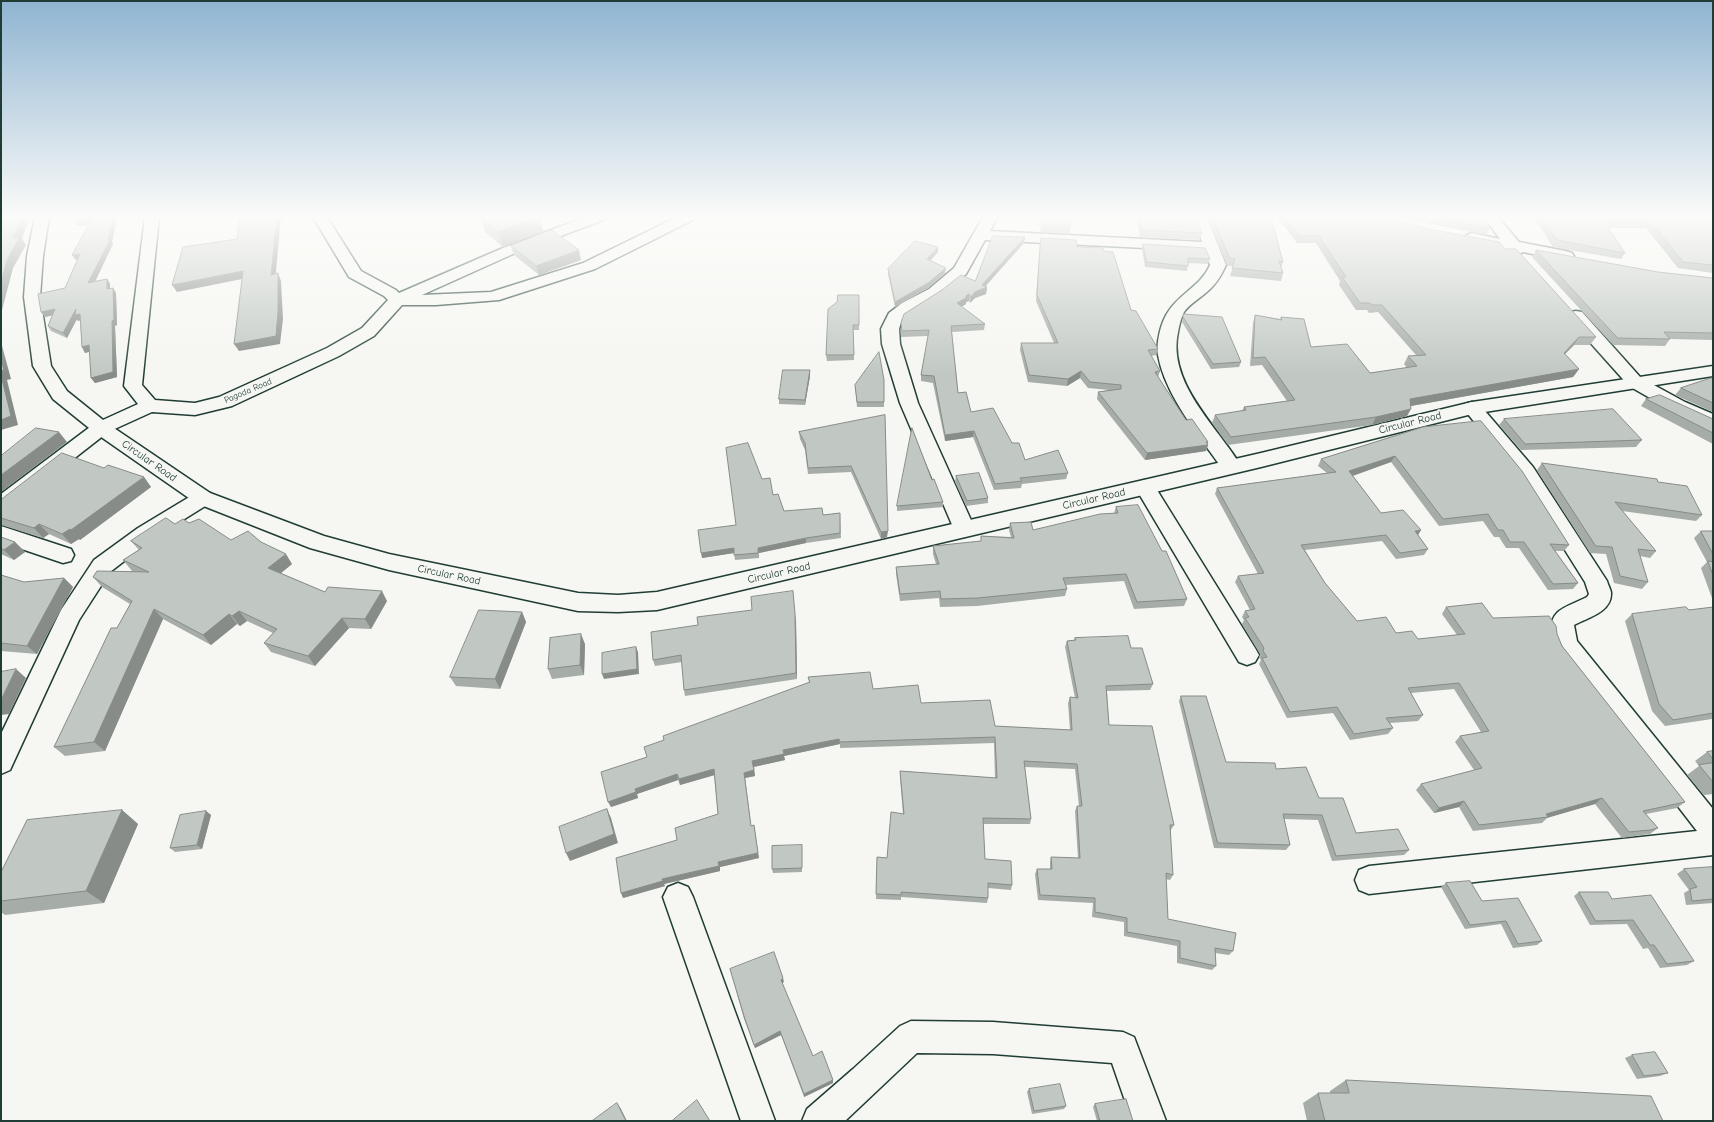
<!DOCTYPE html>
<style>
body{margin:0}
#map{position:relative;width:1714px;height:1122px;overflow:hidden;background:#f6f6f2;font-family:"Comic Neue",sans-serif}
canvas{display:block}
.frame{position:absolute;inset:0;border:2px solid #1f3d34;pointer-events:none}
</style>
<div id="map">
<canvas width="1714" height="1122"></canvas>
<div class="frame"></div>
</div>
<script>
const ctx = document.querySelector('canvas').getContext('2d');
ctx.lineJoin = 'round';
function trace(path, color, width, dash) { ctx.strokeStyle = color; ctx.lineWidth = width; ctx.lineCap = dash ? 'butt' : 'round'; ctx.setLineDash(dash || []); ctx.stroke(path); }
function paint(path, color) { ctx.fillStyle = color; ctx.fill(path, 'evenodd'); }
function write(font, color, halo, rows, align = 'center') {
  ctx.font = font + ' "Comic Neue",sans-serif'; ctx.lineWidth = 4; ctx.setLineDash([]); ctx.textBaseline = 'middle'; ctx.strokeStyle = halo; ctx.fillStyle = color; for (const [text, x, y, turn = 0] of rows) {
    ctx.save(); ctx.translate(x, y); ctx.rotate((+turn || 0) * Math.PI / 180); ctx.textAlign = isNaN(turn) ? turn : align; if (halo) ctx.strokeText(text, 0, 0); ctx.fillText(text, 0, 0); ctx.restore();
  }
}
const minor = new Path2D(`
 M145,217H159L142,385L155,400L195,403L219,397L327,348L362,328L388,300L384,296L349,277L313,217H327L361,271L396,290L399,293L503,248L586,217H605L603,220L513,254L422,295L491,292L583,263L677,217H695L693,220L595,269L499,300L436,305H402L374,336L339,356L232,406L195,415L152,412L108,432L8,510L1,512V494L94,424L138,404L124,386Z
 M983,217H997L990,231L1202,242L1193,217H1207L1226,265C1222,274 1217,283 1209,290C1201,298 1190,303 1184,312C1181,318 1179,326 1178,332C1167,383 1217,426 1241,466L1238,471L1231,473L1224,471C1201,438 1165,396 1158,355C1156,343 1161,322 1168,312C1180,293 1201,286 1210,265L1205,251L985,240L966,274L941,295L914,311L902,319L899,329L900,344L918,403L975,529L972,534L964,537L956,534L900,403L882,344L881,329L889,313L902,303L929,289L954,268Z
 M1484,217H1498L1519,242L1566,251L1572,253L1574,256L1572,259L1566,261L1523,252C1518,256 1513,255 1509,250L1467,241L1464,238L1467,235L1472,233L1500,239Z
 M1576,311L1582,312L1641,378L1685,402L1713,414V427L1671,410L1629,386L1570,320L1568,316L1570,312Z
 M1472,402L1479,404L1533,467L1607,581C1608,585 1611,590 1611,593C1612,612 1587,618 1574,625L1577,641L1713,809V855L1369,894L1359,890L1355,880L1359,870L1369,866L1697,831L1558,651C1552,640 1547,623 1557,613C1562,607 1580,601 1587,597L1589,594L1585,582L1519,477L1463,408L1465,404Z
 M1145,480L1152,482L1255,648L1259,655L1255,662L1247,665L1239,662L1135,487L1138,482Z
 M203,491L210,493L213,498L210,503L154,538L110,572L79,620L10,770L1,774V734L61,610L94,560L138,528L196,493Z
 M1,526L71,549L74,555L71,561L63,563L1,542Z
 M678,883L688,887L693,897L775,1121H741L663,897L668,887Z
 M911,1021L993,1022L1123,1032L1134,1037L1166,1121H1132L1112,1063L993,1054L917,1053L845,1121H802L807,1109L853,1069L900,1026Z`);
const tertiary = new Path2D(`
 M35,217H49L43,256L40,297L51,366L67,391L108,424L210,493L324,536L389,554L578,593L618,595L657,592L1261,453L1472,402L1713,366V376L1472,414L1261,467L657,610L618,612L578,611L389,570L310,548L196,503L94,432L53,399L33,366L24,297L27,256Z`);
const wall = new Path2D(`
 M77,217H117L112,242L113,244L95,281L107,279L110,284V289L113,288L116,293L117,325L115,326L117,377L95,383L91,378L90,351L85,353L82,347L80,320L78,321L77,319L67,338L51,331L48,326L53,315L45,317L41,312L38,294L65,288L77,260H76L72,255L89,225L79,226L75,222Z
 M540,217L543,231L503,247L485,232L480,218Z
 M1043,217L1071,226L1070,234L1040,232Z
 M1136,217H1196L1202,233L1200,240L1140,237Z
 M1207,217H1271L1283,262L1281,267L1283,273L1281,281L1230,276L1233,266H1227Z
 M1277,217H1382L1505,249L1596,337L1590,345H1574L1565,354L1579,369L1573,377L1411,406L1407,416L1372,425L1228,445L1212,423L1215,415L1242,411L1244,407L1287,401L1262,365L1250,366L1253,323L1255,315L1280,319L1281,317L1311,347L1370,373L1407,368L1404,364L1408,356L1416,355L1378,312L1369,313L1367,310H1356L1339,285L1340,281L1316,243H1297Z
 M1396,217H1485L1490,228L1486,235Z
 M1533,217H1713V273L1678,268L1646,228H1609L1625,253L1621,259L1553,247Z
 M1025,237L1024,243L985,286L987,287L986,294L975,298L970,303L969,301L966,302V304L961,307L985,324L984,330L952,332L958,393L971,412L1012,443L1025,460L1068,473L1066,479L1022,484L1021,488L994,490L973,437L945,441L933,383L921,381V375L928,336L901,337V323L975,281Z
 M1041,238L1077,247L1103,251L1131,310L1158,349L1156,355L1151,356L1160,371L1158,377L1186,420L1208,445L1206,451L1145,460L1097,399L1098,392L1109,390L1088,388L1080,378L1067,386L1028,382L1020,350L1021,343H1054L1036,301L1040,244Z
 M1143,244L1210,259L1208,264L1188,263L1187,271L1145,267L1142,249Z
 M511,246L581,260L539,275L514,255Z
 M938,247V252L930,261L945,273L928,288L895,307L888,274V269Z
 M1536,250L1658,272L1713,278V340L1670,339L1665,346L1613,345L1532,257Z
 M859,295V330H853L854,360L827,361L826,355Z
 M1184,314L1241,362L1239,367L1211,369L1182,322Z
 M810,370V376L805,405L779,404V399Z
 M1713,378V412L1675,395L1681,388Z
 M855,385L884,402V407H857Z
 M1646,399L1713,419V444L1641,406Z
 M885,415L887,537L881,539L851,472L808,474L805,450L800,439L799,432Z
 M1504,419L1642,440L1636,447L1521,450L1499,425Z
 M1423,427L1569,545L1564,551H1555L1578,583L1573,589L1548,590L1519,548H1506L1499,537H1494L1483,521L1439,526L1391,462L1353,476L1381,513L1418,535L1428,549L1424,555L1396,559L1382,541L1305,550L1325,583L1357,621L1418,639L1457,635L1442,614L1446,607L1493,618L1557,634L1562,646L1685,802L1677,808L1646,814L1658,828L1650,834L1642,835L1622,838L1595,804L1548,817L1542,823L1473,831L1459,807L1434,813L1416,790L1421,784L1474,770L1455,742L1460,736L1481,732L1454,689L1411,693L1423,715L1418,721L1390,723L1393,728L1388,734L1350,740L1333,713L1287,718L1259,664L1261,660L1259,657L1260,654L1242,624L1244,620L1242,617L1245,611L1250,610L1235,582L1238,576L1258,574L1215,494L1217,488L1327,473L1318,466L1321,459Z
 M1542,463L1658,482L1702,515L1696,521L1622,511L1656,551L1650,558L1640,556L1648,582L1642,589L1614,583L1606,554L1590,553L1537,470Z
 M104,468L144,477L151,487L80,540L79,539L71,544L49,534L43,538L1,525V500Z
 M956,476L988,498V503L966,506L955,482Z
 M762,479L784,511L823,515L840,513L841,538L806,543L759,553V558L735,560L734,553L702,558L736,525Z
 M932,480L943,502V507L897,511V506Z
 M1116,507L1187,599L1184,606L1134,609L1124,581L1066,585L1067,589L1065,596L977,606L940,607L939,598L900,601L896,574V567L936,564L933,554V546L981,541V536L1011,537L1009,530L1010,523L1033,530L1114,513Z
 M189,523L231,540L261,542L292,564L281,573L325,592L387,601L371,629L349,628L315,666L271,652L264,643L273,633L247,621L240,626L237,624L211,645L163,619L105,751L65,756L54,747L117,628L130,604L102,587L93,577L134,571H132L123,560L139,550L131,541L175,524Z
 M1701,531H1713V601L1701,568L1707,562L1694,538Z
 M1,537L15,542L25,552L14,560L1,554Z
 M1,575L24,582L64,578L73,587L37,654L1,651Z
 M1713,607V720L1712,719L1665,726L1652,711L1625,621L1632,614L1689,610Z
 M522,612L526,622L500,689L456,686L450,677Z
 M796,620L797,679L685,696L684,690L682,662L655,666L653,660Z
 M1075,638L1131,648L1153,684L1150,690L1107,691L1109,725L1174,825L1170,831L1173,875L1170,880L1166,879L1168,919L1233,951L1229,955L1215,953L1216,966L1212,970L1177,963V946L1124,936V922L1092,917L1093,903L1038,900L1035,874L1037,869H1050V862L1051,857L1078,858L1075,811L1077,806H1079L1075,769L1025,767L1031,819L1030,824H983L985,859L1012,885L1011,890L988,888V898L987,903L901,897V900L876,899L877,857L887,858L903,814L900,777V771L995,778L994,743L840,748V744L784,756L785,760L754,767L755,776L745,778L751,826L759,858L720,867V871L664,884L665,886L623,898L677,840L718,814L714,775L680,785L678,780L637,794L638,798L611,807L647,757L809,682L808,677L873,689L921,703L995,726L1070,730L1068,703L1070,697L1075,698L1065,647L1067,641L1074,640Z
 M585,644L584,675L552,679L548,669Z
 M1181,696L1226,762L1276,769L1319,798L1356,833L1409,850L1404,855L1332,861L1318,820L1284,819L1290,845L1286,850L1214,848L1179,701Z
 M1713,751V794L1704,795L1687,775L1699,766L1695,761L1707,752Z
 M122,810L138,824L104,903L5,915L1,912V872Z
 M206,811L211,815L202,849L175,852L170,848Z
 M802,845V872L773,873L772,869Z
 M1713,867V903L1686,905L1684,893L1689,890L1677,874L1684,869Z
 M1446,883L1542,941L1537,945L1513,948L1501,924L1465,929L1441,887Z
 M1579,892L1612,899L1694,961L1687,965L1660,968L1648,948L1643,949L1627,924L1590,925L1574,896Z
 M730,969L784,982L782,983L813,1056L833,1080V1083L804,1097L781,1035L755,1048L744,1019Z
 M1632,1055L1668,1073L1660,1076L1637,1079L1625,1058Z
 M1346,1080L1663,1121H1307L1303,1103L1318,1093H1330V1091Z
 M1029,1089L1066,1106L1064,1109L1032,1114L1027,1092Z
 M1095,1104L1133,1121H1097L1093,1107Z`);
const shadedWall = new Path2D(`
 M22,217H30L22,238L26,245L13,268L1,314V283L13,238Z
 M113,217H117L112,242L113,244L92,288L88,283L108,240Z
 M277,217H281V218L275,282L271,275Z
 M540,217L543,231L503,247L498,232Z
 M92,219L95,224L79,226L75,222Z
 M1025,237L1024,243L983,289L987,287L986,294L975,298L970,303L971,297Z
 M938,247V252L927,264V259Z
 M579,250L581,260L539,275L536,266Z
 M80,254L83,259L76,260L72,255Z
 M946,268L945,273L928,288L895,307V302Z
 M243,271L247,278L177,292L172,285Z
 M278,273L281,281L283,319L280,344L239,351L234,344Z
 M107,279L110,284V294L107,289Z
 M113,288L116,293L117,325L115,326L117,377L95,383L91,378L112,321Z
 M969,294V301L966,302V304L956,310L957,303L966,296Z
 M55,309L59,314L45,317L41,312Z
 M76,309L84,319L78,321L77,319L67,338L63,333Z
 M1579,337L1574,345L1558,361L1564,353Z
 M1,342L11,379L7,380L18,425L1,430Z
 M89,345L93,351L85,353L82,347Z
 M1579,369L1573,377L1405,407L1410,399Z
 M810,370V376L805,405V400Z
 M1081,371L1080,378L1067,386L1068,379Z
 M1411,409L1407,416L1372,425L1376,417Z
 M974,431L973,437L945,441V435Z
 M59,432L67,442L1,492V475Z
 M1208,442L1207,445H1208L1206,451L1145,460L1147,453Z
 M1395,456L1391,462L1346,478L1349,471Z
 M144,477L151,487L80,540L71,530Z
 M39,524L49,534L43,538L34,528Z
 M70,529L79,539L71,544L62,534Z
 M1421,530L1417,537L1415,531Z
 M888,531L887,537L881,539V532Z
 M806,538V543L759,553L758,548Z
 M15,542L25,552L14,560L4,550Z
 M734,548V553L702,558L701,553Z
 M286,554L292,564L275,578L268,568Z
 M64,578L73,587L37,654L27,646Z
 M382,591L387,601L371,629L365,619Z
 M154,609L163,619L105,751L94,742Z
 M239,611L247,621L240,626L232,616Z
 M522,612L526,622L500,689L495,679Z
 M229,614L237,624L211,645L203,635Z
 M795,614L796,620L797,679L796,673Z
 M342,618L349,628L315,666L308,656Z
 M581,634L585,644L584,675L580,665Z
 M636,647L638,652L639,674L604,679L602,674Z
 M16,669L26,678L9,714L1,715V700Z
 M839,739L840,744L784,756L785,760L753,767L752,761L783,750Z
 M714,769L715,775L680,785L679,779Z
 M754,770L755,776L745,778L752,832L744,773Z
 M677,774L678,780L637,794L638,798L611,807L608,802L635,789Z
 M1602,798L1595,804L1547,818L1546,814Z
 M1464,801L1459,807L1434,813L1439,808Z
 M607,809L611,818L618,843L570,861L566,853Z
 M122,810L138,824L104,903L86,891Z
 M206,811L211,815L202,849L197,845Z
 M754,825L759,858L720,867V871L664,884L665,886L623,898L621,893L662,879L718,862Z
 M783,978L784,982L781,983V980Z
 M780,1031L781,1035L755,1048L754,1045Z
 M833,1080V1083L804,1097V1094Z
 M617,1103L621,1109L627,1121H626Z`);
const building = new Path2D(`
 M1,217H22L13,238L20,237L7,260L1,283Z
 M77,217H113L108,240H110L88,283L107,279V289L113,288L114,320L112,321L113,372L91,378L89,345L82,347L80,314L75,315L76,309L63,333L48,326L55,309L41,312L38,294L65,288L80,254L72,255L92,219L75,222Z
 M245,217H277L271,275L278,273V312L276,336L234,344L243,271L172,285L183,247L237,239L239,218Z
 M484,217H540L498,232L480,218Z
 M1043,217H1072L1071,226L1041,225Z
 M1139,217H1196L1202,233L1142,230Z
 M1212,217H1271L1283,262L1279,261L1283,273L1232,268L1235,259L1230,258Z
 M1285,217H1382L1434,230L1499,242L1505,249H1516L1596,337H1579L1564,353L1579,369L1410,399L1411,409L1376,417L1231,437L1215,415L1246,410L1244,407L1295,400L1265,357L1253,358L1255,315L1282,320L1281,317L1304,319L1311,347L1347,344L1370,373L1417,366L1408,356L1426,355L1382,305H1372L1370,303H1360L1342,277H1346L1319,236H1300Z
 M1435,217H1485L1490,228Z
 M1541,217H1713V265L1683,262L1651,222H1604L1625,253L1557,240Z
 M552,230L579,250L536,266L511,246Z
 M993,236L1025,237L982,285L987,287L975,292L971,297L969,294L966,296V298L957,303L985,324L951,326L958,393L966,392L971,412L993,408L1012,443H1019L1025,460L1058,450L1068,473L1020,478L1022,481L995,484L974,431L945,435L934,376L921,375L929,330L902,331L901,323L904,314L942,290L961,275L975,281Z
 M1041,238L1076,240L1077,247L1103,248V251L1113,252L1131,310L1136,311L1158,349L1148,350L1160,371L1155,372L1186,420L1192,419L1208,442H1206L1208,445L1147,453L1098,392L1121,389V385L1090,382L1081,371L1068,379L1029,375L1021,343H1058L1037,295Z
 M915,241L938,247L927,259L946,268L928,283L895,302L888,269Z
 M1143,244L1205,248L1210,259L1188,258V266L1147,262Z
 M1536,250L1658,272L1713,278V333L1664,332L1670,339L1618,338Z
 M838,295H859V325H853L854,355H826L828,309L837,302Z
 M1184,314L1222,317L1241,362L1213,364L1183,317Z
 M879,352L884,380V402H857L855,385Z
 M1,359L4,370L1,371Z
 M783,370H810L805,400L779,399Z
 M1,375L11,416L1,420Z
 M1711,378H1713V403L1681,388Z
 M1660,395L1713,419V433L1646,399Z
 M1613,409L1642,440L1525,444L1504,419Z
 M885,415L888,531L881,532L851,466L808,468L805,443L799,432Z
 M1481,421L1522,471L1569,545L1550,544L1578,583L1553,584L1524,542H1510L1503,530H1498L1488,514L1443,519L1395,456L1349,471L1381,513L1403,510L1421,530L1415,531L1428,549L1400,553L1386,535L1301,545L1325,583L1357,621L1386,617L1396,633L1412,631L1418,639L1465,634L1446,607L1482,603L1493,618L1549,616L1556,626L1557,634L1562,646L1685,802L1643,811L1658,828L1650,830L1629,832L1602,798L1546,814L1548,817L1479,825L1464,801L1439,808L1421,784L1482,768L1460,736L1489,731L1459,683L1408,688L1423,715L1386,718L1393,728L1354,734L1337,707L1290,712L1262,658L1267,657L1263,651L1264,648L1245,618L1249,617L1245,611L1255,609L1238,576L1264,573L1217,488L1336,472L1321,459L1423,427Z
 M36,428L59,432L1,475V456Z
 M912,428L932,480L934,479L943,502L897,506Z
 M748,443L762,479L770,478L773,495L778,494L784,511L822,508L823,515L840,513V533L806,538L758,548V553L734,555V548L701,553L698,530L736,525L726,448Z
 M62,453L104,468L108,465L144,477L71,530L70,529L62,534L39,524L34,528L1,518V500Z
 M1542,463L1657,479L1658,482L1687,486L1702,515L1615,502L1656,551L1638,549L1648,582L1620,576L1612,547L1596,546Z
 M979,473L988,498L967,501L956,476Z
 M1138,505L1162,551H1166L1187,599L1137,602L1126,574L1063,578L1067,589L978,598L941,599L940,591L900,594L896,567L939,564L933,546L981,541V536L1014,538L1010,523L1031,522L1033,530L1100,514L1118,513L1116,507Z
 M166,518L175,524L183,519L189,523L199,519L231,540L248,531L261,542L286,554L268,568L325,592L328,587L382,591L365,619L342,618L308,656L264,643L277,629L239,611L232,616L229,614L203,635L154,609L94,742L54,747L111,628H117L132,601L93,577L97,571L149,572L123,560L142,548L131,541Z
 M1701,531H1713V554Z
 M1,537L15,542L4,550L1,548Z
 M1708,561L1713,562V575Z
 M1,575L24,582L64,578L27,646L1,643Z
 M793,591L795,614L796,673L684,690L681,655L653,660L651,632L698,625L697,617L752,610L751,597Z
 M1686,607L1689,610L1713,607V713L1673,720L1659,704L1632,614Z
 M479,610L522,612L495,679L450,677Z
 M581,634L580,665L548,669L550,638Z
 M1128,636L1131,648H1142L1153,684L1106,686L1109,725L1152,726L1174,825H1170L1173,875L1166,873L1168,919L1236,933L1233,951L1215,948L1216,966L1180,958V941L1127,932V918L1095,912V898L1040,895L1037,869H1052L1051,857L1080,858L1077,806H1082L1077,764L1024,761L1031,819L983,818L985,859L1011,861L1012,885L988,883V898L901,892V895L876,894L877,857L887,858L891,812L904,814L900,771L997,778L995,737L840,742L839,739L783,750L784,754L752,761L754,770L744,773L751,826L754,825L758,853L718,862L719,866L662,879L663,881L621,893L616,858L677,840L675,828L718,814L714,769L679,779L677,774L635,789L636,792L608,802L601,772L647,757L644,747L664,740L663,736L810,682L808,677L870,672L873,689L918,685L921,703L990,700L995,726L1072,730L1070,697L1078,698L1067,641L1076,640L1075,638Z
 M636,647L637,669L602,674V653Z
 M16,669L1,700V672Z
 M1181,696H1206L1226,762L1275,763L1276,769L1306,767L1319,798H1343L1356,833L1398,829L1409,850L1336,856L1322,815L1283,814L1290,845L1218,843Z
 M1713,751V759L1707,752Z
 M1713,763V782L1699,765Z
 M607,809L614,834L566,853L559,827Z
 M122,810L86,891L1,901V872L27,820Z
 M206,811L197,845L170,848L180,815Z
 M802,845V868L772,869V846Z
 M1713,867V899L1692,901L1690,889L1697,887L1684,869Z
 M1470,881L1482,901L1518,898L1542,941L1518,944L1506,921L1470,925L1446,883Z
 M1579,892H1608L1612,899L1651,895L1694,961L1667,964L1654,945H1650L1633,920L1596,921Z
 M774,952L783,978L781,980L813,1056L822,1051L833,1080L804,1094L780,1031L754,1045L744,1016L730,969Z
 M1655,1052L1668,1073L1644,1076L1632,1055Z
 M1346,1080L1651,1096L1663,1121H1325L1318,1093H1349Z
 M1060,1084L1066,1106L1034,1111L1029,1089Z
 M1126,1099L1133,1121H1100L1095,1104Z
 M697,1100L710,1121H672Z
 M617,1103L626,1121H592Z`);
const farStreetnames = [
 ["Pagoda Road",248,391,-23]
];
const streetNames = [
 ["Circular Road",1410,423,-14],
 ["Circular Road",149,461,35],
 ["Circular Road",1094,499,-13],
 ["Circular Road",779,573,-13],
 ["Circular Road",449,575,12]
];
trace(minor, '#1f3d34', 3);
trace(tertiary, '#1f3d34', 3);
paint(minor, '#f6f6f2');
paint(tertiary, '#f6f6f2');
paint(wall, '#a6aca8');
paint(shadedWall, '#878c88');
paint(building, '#c1c8c3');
trace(building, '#878c88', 1);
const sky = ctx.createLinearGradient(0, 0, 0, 374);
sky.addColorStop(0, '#8fb4d1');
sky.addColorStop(0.58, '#fbfbf9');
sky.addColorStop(1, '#fbfbf900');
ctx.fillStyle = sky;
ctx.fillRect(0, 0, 1714, 374);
write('9px', '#1f3d34', '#f6f6f2', farStreetnames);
write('11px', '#1f3d34', '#f6f6f2', streetNames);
</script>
